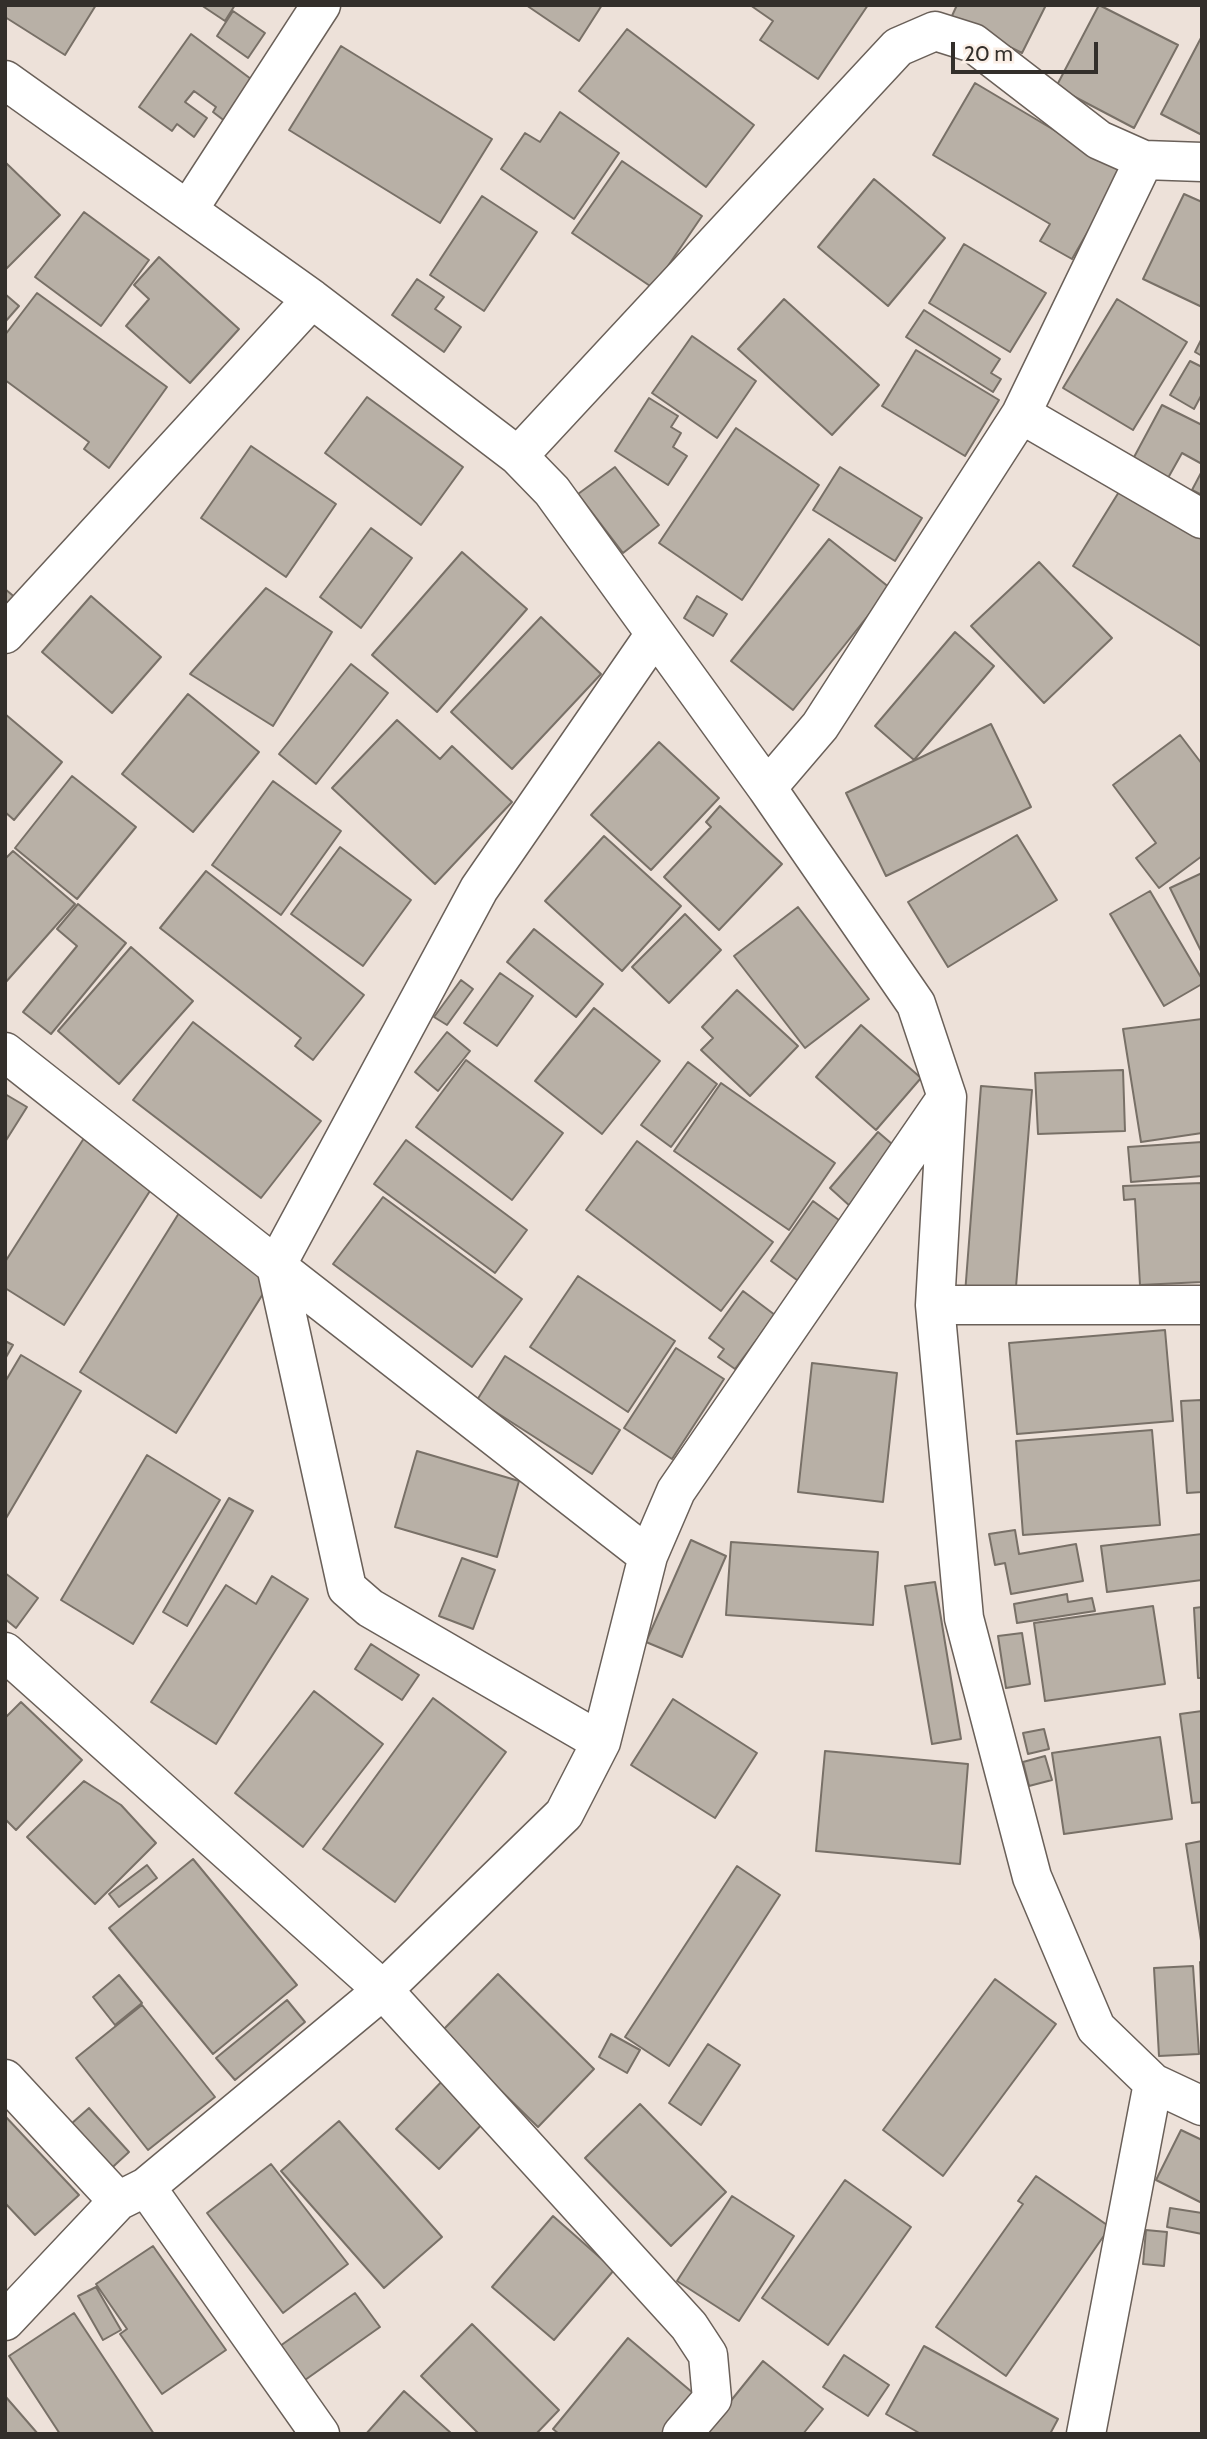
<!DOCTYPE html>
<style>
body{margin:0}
#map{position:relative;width:1207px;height:2439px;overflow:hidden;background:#ede1d9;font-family:Cabin,sans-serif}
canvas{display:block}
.frame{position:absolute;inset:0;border:7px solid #332f2b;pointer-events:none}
.scale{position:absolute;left:951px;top:42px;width:147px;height:32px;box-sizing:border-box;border:4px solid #332f2b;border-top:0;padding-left:9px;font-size:21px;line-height:24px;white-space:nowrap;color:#332f2b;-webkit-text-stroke:5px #fbefe6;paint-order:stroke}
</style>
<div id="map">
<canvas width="1207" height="2439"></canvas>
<div class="frame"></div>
<div class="scale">20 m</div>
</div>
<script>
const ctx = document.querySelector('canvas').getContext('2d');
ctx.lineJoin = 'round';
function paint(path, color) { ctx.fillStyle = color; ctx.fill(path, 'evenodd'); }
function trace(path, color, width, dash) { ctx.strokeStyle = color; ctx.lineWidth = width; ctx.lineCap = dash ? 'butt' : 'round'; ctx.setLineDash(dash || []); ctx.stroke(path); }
const building = new Path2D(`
 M5,5H96L65,55L5,17Z
 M201,5H235L225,21Z
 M526,5H602L579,41Z
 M750,5H868L818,79L760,40L773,21Z
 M957,5H1046L1022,53L951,18Z
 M1099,5L1178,45L1134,128L1056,87Z
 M233,11L265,33L248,58L217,36Z
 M627,29L754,125L706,187L579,91Z
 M191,34L255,82L226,122L213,112L216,107L194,91L185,102L207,118L194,137L177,124L172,131L139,107Z
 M1202,36V135L1161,114Z
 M341,46L492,139L440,223L289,130Z
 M975,83L1123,171L1072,259L1040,241L1050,224L933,155Z
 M560,112L619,153L574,219L501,169L525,133L540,142Z
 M622,161L702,216L653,288L572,233Z
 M5,162L60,215L5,270Z
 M874,179L945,238L888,306L818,247Z
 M1184,194L1202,202V307L1143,279Z
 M482,196L537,232L484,311L430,275Z
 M84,212L149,260L101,326L35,277Z
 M964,244L1046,293L1010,352L929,303Z
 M159,257L239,329L190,383L126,326L149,299L134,285Z
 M417,279L444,297L435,309L461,327L444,352L392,315Z
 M37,293L167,387L109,468L84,449L89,442L5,380V335Z
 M5,294L19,306L5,322Z
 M784,299L879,385L832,435L738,349Z
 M1117,299L1187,342L1133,430L1063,388Z
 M924,310L1000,359L991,373L1001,379L993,392L906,337Z
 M692,336L756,381L717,438L652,393Z
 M1202,338V356L1195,352Z
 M916,350L999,400L965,456L882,406Z
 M1190,361L1202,367V394L1194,409L1170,395Z
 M367,397L463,467L421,525L325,453Z
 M649,398L678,416L671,427L681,433L673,447L687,456L668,485L615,451Z
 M1162,405L1202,425V464L1182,453L1168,478L1133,459Z
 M736,428L819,485L742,600L659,543Z
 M251,446L336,504L286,577L201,518Z
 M615,467L659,525L623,553L578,494Z
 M840,467L922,518L895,561L813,510Z
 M1202,471V495L1192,490Z
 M1122,487L1202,537V647L1073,566Z
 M371,528L412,558L361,628L320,597Z
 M829,539L890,588L793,710L731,661Z
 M462,552L527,609L437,712L372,655Z
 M1039,562L1112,638L1044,703L971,626Z
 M266,588L332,632L273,726L190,674Z
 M5,589L17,599L5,613Z
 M91,596L161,657L112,713L42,652Z
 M697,596L727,614L713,636L684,618Z
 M541,617L601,674L512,769L451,712Z
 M955,632L994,666L914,760L875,726Z
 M351,664L388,693L316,784L279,754Z
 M188,694L259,752L193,832L122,774Z
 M5,714L62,762L14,820L5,812Z
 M397,720L440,759L452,746L512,802L435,884L332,788Z
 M991,724L1031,807L886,876L846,793Z
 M1180,735L1202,764V856L1159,888L1136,858L1156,843L1113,785Z
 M659,742L719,798L651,870L591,815Z
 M72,776L136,827L77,899L15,848Z
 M273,781L341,831L281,915L212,865Z
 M720,806L782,864L719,930L664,877L711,827L706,822Z
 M1017,835L1057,900L948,967L908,902Z
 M604,836L681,906L622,971L545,901Z
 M340,847L411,900L363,966L291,914Z
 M13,851L75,904L5,983V859Z
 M206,871L364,995L313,1060L295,1046L301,1038L160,928Z
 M1202,873V953L1170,888Z
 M1150,891L1202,979V984L1164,1006L1110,914Z
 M78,904L126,943L51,1034L23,1012L77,946L57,929Z
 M798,907L869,999L805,1048L734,956Z
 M685,914L721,950L669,1003L632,967Z
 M534,929L603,984L576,1017L507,962Z
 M131,947L193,1001L119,1084L58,1031Z
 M500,973L533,996L497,1046L464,1023Z
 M461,980L473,989L447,1025L434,1017Z
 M737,990L798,1046L750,1096L701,1050L713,1038L702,1027Z
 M594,1008L660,1061L602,1134L535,1081Z
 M1202,1019V1133L1141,1142L1123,1029Z
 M193,1022L321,1121L261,1198L133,1100Z
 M861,1025L921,1078L876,1130L816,1077Z
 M447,1032L470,1051L438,1091L415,1072Z
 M466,1060L563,1133L512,1200L416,1127Z
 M688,1062L717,1084L671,1147L641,1125Z
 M1123,1070L1125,1131L1038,1134L1035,1073Z
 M721,1083L835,1163L789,1230L674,1151Z
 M981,1086L1032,1090L1015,1299L965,1294Z
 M5,1094L27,1107L5,1142Z
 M878,1132L899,1150L851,1207L830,1188Z
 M86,1135L157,1180L64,1325L5,1288V1262Z
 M406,1140L527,1230L495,1273L374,1184Z
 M637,1141L773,1242L721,1311L586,1210Z
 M1202,1142V1176L1131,1182L1128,1147Z
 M1202,1183V1282L1140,1285L1135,1199L1124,1200L1123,1186Z
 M383,1197L522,1299L472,1367L333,1264Z
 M813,1201L843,1223L801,1283L771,1261Z
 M179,1213L276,1273L176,1433L80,1372Z
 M578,1276L675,1341L628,1412L530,1347Z
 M743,1291L775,1315L735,1369L718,1357L724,1349L709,1338Z
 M1165,1330L1173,1421L1017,1434L1009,1343Z
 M5,1341L13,1345L5,1359Z
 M676,1348L724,1379L672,1459L624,1428Z
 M21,1355L81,1391L5,1520V1382Z
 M505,1356L620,1430L592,1474L477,1400Z
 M812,1363L897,1373L883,1502L798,1492Z
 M1202,1400V1492L1187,1493L1181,1401Z
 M1152,1430L1160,1525L1023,1535L1016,1441Z
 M417,1451L519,1481L497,1557L395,1527Z
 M147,1455L220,1500L133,1644L61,1600Z
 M229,1498L253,1511L187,1626L163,1612Z
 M1015,1530L1019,1554L1076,1544L1083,1581L1011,1594L1005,1563L995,1565L989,1534Z
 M1202,1534V1580L1107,1592L1101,1546Z
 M691,1540L726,1556L682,1657L646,1642Z
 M731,1542L878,1552L873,1625L726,1615Z
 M462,1558L495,1570L473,1629L439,1616Z
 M5,1573L38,1598L16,1628L5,1619Z
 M272,1576L308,1599L216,1744L151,1702L226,1585L256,1604Z
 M935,1582L961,1739L932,1744L905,1586Z
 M1067,1594L1068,1602L1092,1598L1095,1611L1017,1623L1014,1604Z
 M1153,1606L1165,1684L1045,1701L1034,1623Z
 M1202,1607V1678H1198L1194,1608Z
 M1022,1633L1030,1684L1006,1688L998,1636Z
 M371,1644L419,1675L402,1700L355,1669Z
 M314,1691L383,1744L303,1847L235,1793Z
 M433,1698L506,1752L395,1902L323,1849Z
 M673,1699L757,1753L715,1818L631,1765Z
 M21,1702L82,1760L16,1830L5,1819V1718Z
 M1202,1711V1802L1192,1803L1180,1714Z
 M1044,1729L1049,1749L1028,1754L1023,1733Z
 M1160,1737L1172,1819L1064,1834L1052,1753Z
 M825,1751L968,1764L960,1864L816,1851Z
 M1045,1756L1052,1780L1029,1786L1023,1762Z
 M84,1781L121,1805L156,1843L95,1904L27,1837Z
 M1202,1841V1947L1186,1844Z
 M193,1859L297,1985L213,2054L109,1928Z
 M147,1865L157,1878L119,1907L109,1894Z
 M737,1866L780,1895L669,2066L625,2037Z
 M1200,1962H1202V2019Z
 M1193,1966L1199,2054L1159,2056L1154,1968Z
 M498,1974L594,2069L538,2127L441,2032Z
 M119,1975L142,2003L115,2025L93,1997Z
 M995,1979L1056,2024L943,2176L883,2130Z
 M287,2000L305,2022L235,2080L216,2058Z
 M142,2005L215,2097L148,2150L76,2058Z
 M611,2034L640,2050L627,2073L599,2057Z
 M708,2044L740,2065L701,2125L669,2103Z
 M446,2077L488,2118L439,2169L396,2129Z
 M640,2104L726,2192L671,2246L585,2158Z
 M89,2108L129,2152L103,2176L62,2132Z
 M5,2116L79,2195L35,2235L5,2203Z
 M339,2121L442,2237L384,2288L281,2171Z
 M1181,2130L1202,2140V2203L1156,2180Z
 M271,2164L348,2264L283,2313L207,2213Z
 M1036,2176L1110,2227L1006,2376L936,2327L1023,2204L1018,2201Z
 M845,2180L911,2227L828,2345L762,2298Z
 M732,2196L794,2236L739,2321L677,2281Z
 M1170,2208L1202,2213V2234L1167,2227Z
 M553,2216L614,2270L554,2340L492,2287Z
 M1146,2230L1167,2232L1164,2266L1143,2264Z
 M153,2246L226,2350L162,2394L120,2334L127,2329L96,2284Z
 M96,2287L121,2330L103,2340L78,2296Z
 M355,2293L380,2327L305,2380L280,2346Z
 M74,2313L154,2434H60L9,2356Z
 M472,2324L559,2410L536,2434H479L421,2376Z
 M628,2338L699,2398L670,2434H559L553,2429Z
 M924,2346L1058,2419L1050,2434H921L886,2414Z
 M844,2355L889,2385L868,2416L823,2387Z
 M763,2361L823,2409L803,2434H704Z
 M404,2391L452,2434H366Z
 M5,2396L38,2434H5Z`);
const minor = new Path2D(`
 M5,80L312,299L518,456L552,491L767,788L916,1004L947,1097L935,1305L964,1618L1032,1877L1096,2028L1153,2083L1202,2106
 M188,210L321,5
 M1021,414L1202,519
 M518,456L898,47L935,31L973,43L1099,140L1144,160L1202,162
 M5,634L312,299
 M767,788L820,726L1021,414L1144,160
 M5,1052L276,1266L347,1588L370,1608L601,1742
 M935,1305H1202
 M648,1556L276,1266L479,889L655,634
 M5,1652L383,1990L689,2326L708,2355L712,2399L682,2434
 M5,2079L118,2201
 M146,2187L320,2434
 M5,2321L118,2201L146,2187L383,1990L564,1814L601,1742L648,1556L676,1491L947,1097
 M1086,2434L1153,2083`);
paint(building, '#b8b0a6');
trace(building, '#787067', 2);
trace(minor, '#6a6059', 41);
trace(minor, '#fff', 38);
</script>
